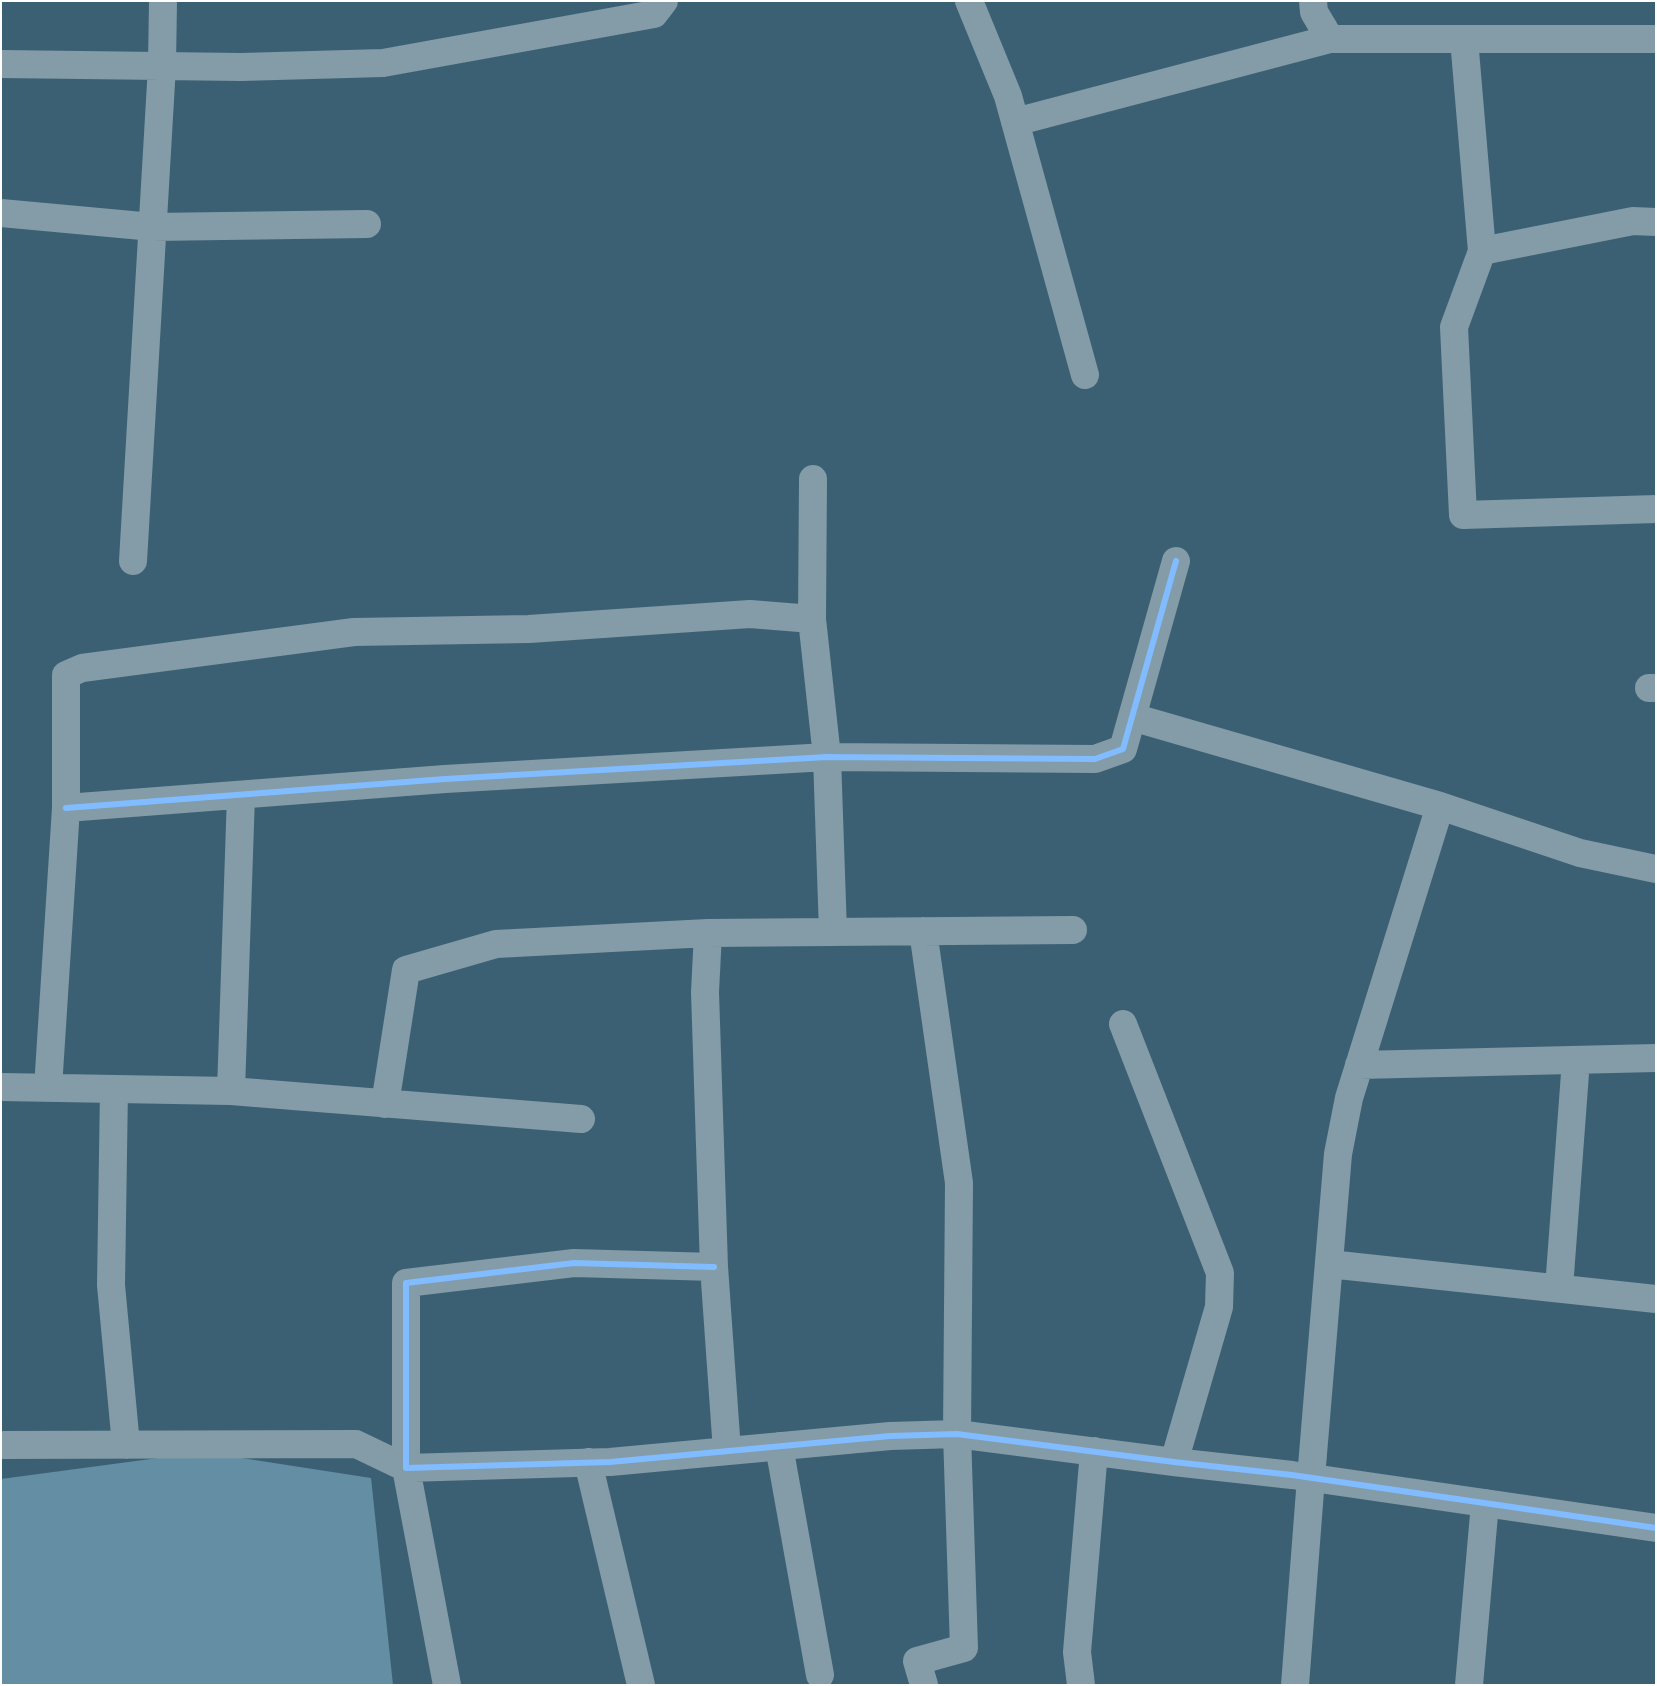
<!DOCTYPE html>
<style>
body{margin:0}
#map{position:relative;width:1657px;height:1686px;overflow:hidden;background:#3c6073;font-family:"Work Sans",sans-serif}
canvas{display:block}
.frame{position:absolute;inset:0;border:2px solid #fff;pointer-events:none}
</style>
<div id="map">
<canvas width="1657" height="1686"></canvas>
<div class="frame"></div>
</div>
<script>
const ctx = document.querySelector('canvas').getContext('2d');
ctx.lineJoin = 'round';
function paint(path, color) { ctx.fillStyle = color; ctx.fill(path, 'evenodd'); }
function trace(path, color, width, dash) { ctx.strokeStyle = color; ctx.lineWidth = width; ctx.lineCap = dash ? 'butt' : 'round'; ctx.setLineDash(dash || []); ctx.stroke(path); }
const water = new Path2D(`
 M203,1452L371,1478L393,1685H1V1479Z`);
const minor = new Path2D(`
 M969,1L1008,96L1085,375
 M1313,1L1314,12L1330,39H1656
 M1464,39L1482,251L1454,327L1463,515L1656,509
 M1,64L241,67L383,63L654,14L664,1
 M1015,122L1330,39
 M1,213L153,227L367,224
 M1482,251L1633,221L1656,222
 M813,479L812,619L827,757L833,932
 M133,561L162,66L163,1
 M1649,688H1656
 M1132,717L1440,806L1580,853L1656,869
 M66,808L445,779L827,757L1095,759L1123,749L1176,561
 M923,931L959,1183L957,1434L964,1648L917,1661L924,1685
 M708,933L705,992L714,1267L727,1451
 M1123,1024L1220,1273L1219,1307L1174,1462
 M1359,1065L1656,1058
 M1,1087L231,1091L581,1119
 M48,1088L66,808V675L82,668L354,632L529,629L750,614L812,619
 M114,1089L111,1285L126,1445
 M231,1091L241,795
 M385,1104L406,970L496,944L708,933L1073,930
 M1329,1264L1656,1299
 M714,1267L574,1263L406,1283V1468L610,1462L890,1436L957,1434L1174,1462L1292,1475L1656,1528
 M1559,1288L1576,1060
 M1,1445L356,1444L406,1468L447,1685
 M779,1446L820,1675
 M588,1462L641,1685
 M1081,1685L1077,1652L1094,1451
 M1295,1685L1311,1478L1338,1154L1349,1098L1440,806
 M1469,1685L1485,1503`);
const cycleway = new Path2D(`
 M66,808L445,779L827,757L1095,759L1123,749L1176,561
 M714,1267L574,1263L406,1283V1468L610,1462L890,1436L957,1434L1174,1462L1292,1475L1656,1528`);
paint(water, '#638ea3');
trace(minor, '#839ca7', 28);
trace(cycleway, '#80bcff', 6);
</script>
